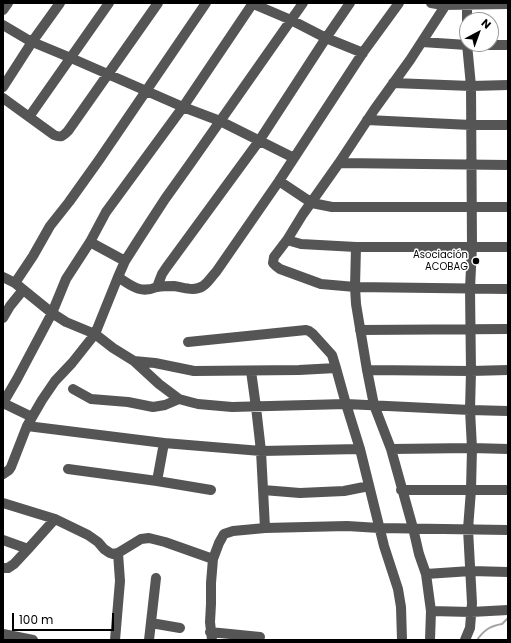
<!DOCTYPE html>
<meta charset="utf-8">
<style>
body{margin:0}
#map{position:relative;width:511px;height:643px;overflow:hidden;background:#fff;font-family:Poppins,sans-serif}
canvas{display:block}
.frame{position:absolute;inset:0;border:4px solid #000;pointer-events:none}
.north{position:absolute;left:459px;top:12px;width:40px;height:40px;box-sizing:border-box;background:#fff;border:1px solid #999;border-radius:50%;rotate:41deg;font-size:11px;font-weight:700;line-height:16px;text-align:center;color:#000}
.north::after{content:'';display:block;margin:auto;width:14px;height:18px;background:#000;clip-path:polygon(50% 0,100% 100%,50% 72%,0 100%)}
.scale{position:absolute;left:12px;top:613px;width:102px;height:18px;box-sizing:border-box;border:2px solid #000;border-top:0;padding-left:5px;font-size:12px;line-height:14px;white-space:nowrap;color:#000;-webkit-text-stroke:3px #fff;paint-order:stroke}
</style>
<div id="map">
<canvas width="511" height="643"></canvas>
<div class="frame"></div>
<div class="north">N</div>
<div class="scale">100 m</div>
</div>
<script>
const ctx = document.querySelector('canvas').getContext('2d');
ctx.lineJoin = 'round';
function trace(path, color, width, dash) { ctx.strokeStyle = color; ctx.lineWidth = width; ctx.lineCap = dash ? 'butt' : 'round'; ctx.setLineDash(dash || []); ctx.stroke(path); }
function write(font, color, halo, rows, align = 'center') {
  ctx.font = font + ' Poppins,sans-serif'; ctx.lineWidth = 3; ctx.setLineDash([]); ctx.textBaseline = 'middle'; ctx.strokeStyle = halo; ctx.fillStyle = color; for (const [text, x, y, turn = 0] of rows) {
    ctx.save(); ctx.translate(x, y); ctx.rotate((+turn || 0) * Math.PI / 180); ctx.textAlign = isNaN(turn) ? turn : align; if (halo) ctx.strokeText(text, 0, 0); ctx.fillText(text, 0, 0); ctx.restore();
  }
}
const stream = new Path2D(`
 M477,640C484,630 490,626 502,624L508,618`);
const minor = new Path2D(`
 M251,3L291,20L326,38L363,53
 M431,3L443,5L508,4
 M447,3L410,60L374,110L339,163L303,214L287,240L274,257L273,263L276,266L280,269L321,284L355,287L508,289
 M467,3V29
 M3,10L8,3
 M3,25L30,41L71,58L183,107L220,121L294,158
 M422,42L467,45H508
 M393,83L471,86L508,85
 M3,87L32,42L60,3
 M3,98L54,135C61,138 63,136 68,131L158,3
 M29,117L109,3
 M367,120L471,125H508
 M339,163L508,165
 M279,181L312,203L332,207H508
 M287,240L301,244L356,247H508
 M90,242L125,261
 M356,247L355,287L356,304L367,370L374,405L391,449L413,528L419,554L426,574L431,611L430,640
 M3,277L15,283L52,313L66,322L95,334L113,348L134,361L159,384L179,399L190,402L198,404L232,407L346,404L470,410L508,411
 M118,277C132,286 140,294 157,287L162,274L166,268L259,141L326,38L350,3
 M15,283L33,256L50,226L69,202L99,160L206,3
 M157,287C163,286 168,286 174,286C183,287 194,292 203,286C208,283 212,276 216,272L279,181L364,51L399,3
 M3,318L10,306L23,290
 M360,330L508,329
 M188,342L306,330L309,331L313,334L332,355L336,368L346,404L360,449L384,546L398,589L401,607L402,640
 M134,361L155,363L194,371L299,370L336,368
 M367,370L471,371L508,370
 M251,371L256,407L261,451L265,528
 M73,389L91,399L128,402L153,407L165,405L179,399
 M3,403L17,379L52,313L66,279L90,242L106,212L183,107L253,3
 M3,403L32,417
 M27,426L164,443L261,451L360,449
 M391,449L472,448L508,449
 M68,469L157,481L211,490
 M3,474L9,470L11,467L27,426L42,400L55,381L72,363L95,334L118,277L125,261L139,239L165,199L190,164L303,3
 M157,481L164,443
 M263,490L300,493L344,491L369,486
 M401,490H508
 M3,503L55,519L88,535L98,542L104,549L110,553L113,554L118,553L141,539L149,538L165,542L213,559
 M3,540L28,549
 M3,568H8L14,564L28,549L55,519
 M426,574L471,571L508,572
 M431,611L471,612L508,610
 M151,623L180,628
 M210,632L260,637
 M3,634L33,640
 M115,640L120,581L118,553
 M149,640L156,578
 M212,640L210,622L211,604V583L213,559L219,543L224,534L233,531L265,528L347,526L379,528L508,530
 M465,640L470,628L472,603L468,529L471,490L472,448L470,410L471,371L470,289L472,246L471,86L467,44`);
const markers = [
 [476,261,4,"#000"]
];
const poiNames = [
 ["Asociación",468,255],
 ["ACOBAG",468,267]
];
trace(stream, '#a3a3a3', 2);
trace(minor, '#555', 10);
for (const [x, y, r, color] of markers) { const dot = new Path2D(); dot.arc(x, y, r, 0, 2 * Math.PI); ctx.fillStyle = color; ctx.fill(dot); trace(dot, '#fff', 1.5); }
write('10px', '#000', '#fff', poiNames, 'right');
</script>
